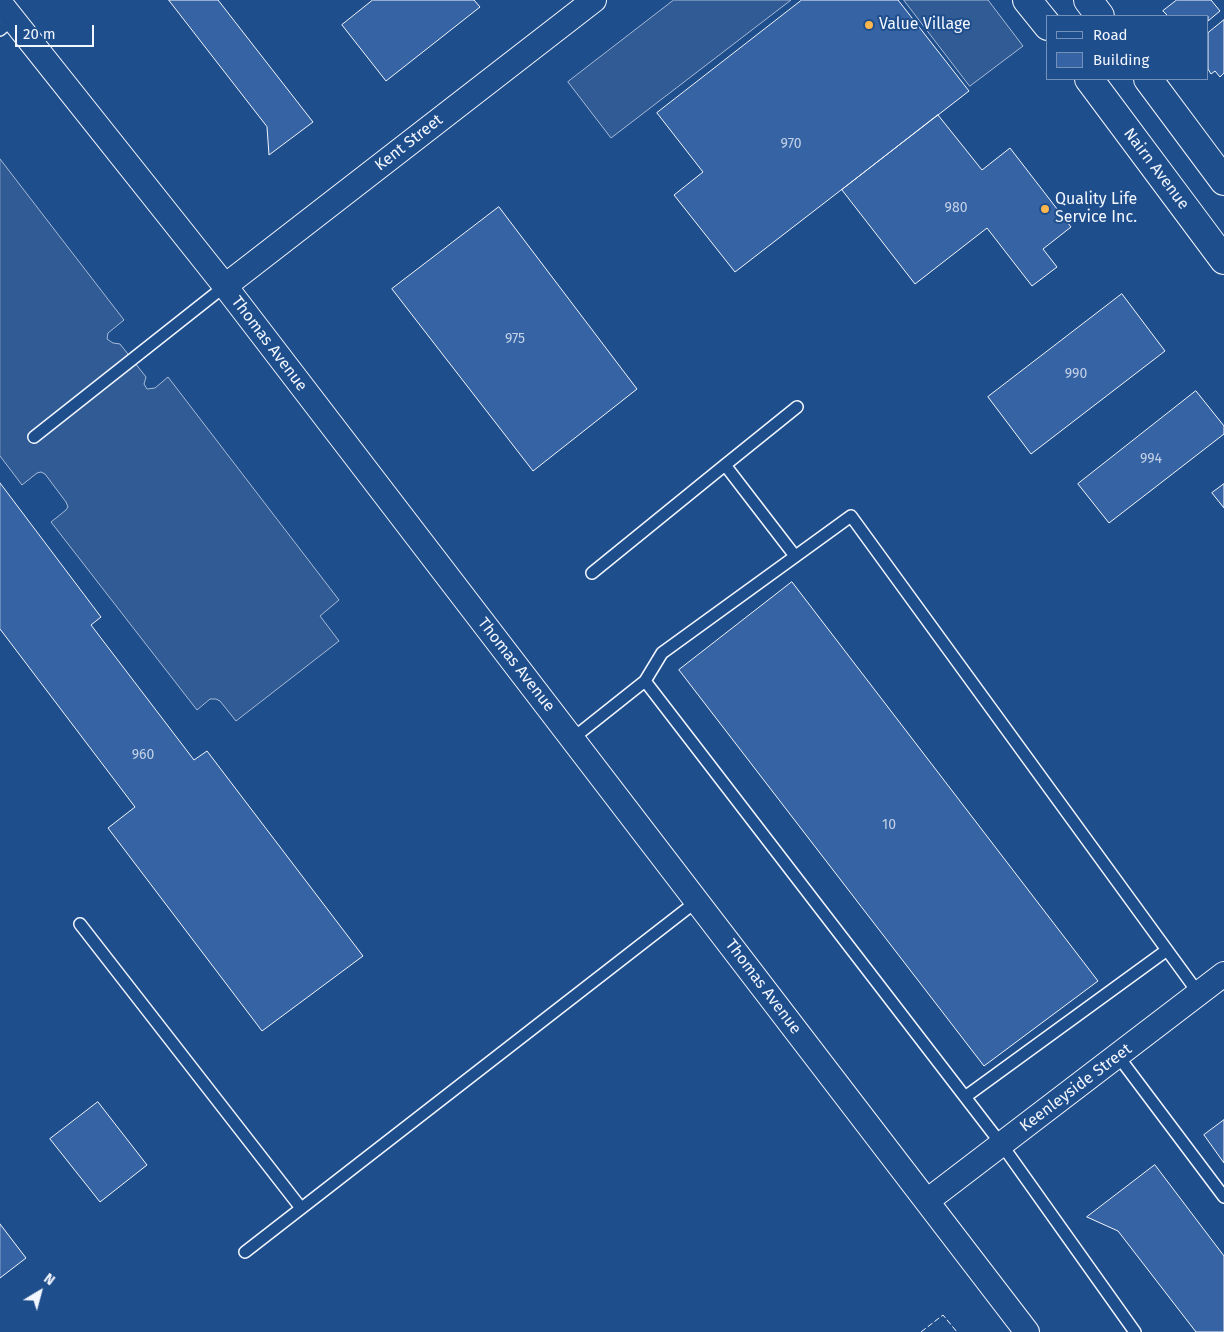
<!DOCTYPE html>
<style>
body{margin:0}
#map{position:relative;width:1224px;height:1332px;overflow:hidden;background:#1f4e8c;font-family:"Fira Sans",sans-serif}
canvas{display:block}
.legend{position:absolute;left:1046px;top:15px;width:162px;height:65px;box-sizing:border-box;background:#1f4e8c;border:1px solid #7391ba;margin:0;padding:6px 9px;list-style:none;font-size:15px;color:#f2f6ff}
.legend li{display:flex;align-items:center;gap:10px;height:25px}
.legend b{width:25px;border:1px solid #7391ba}
.north{position:absolute;left:15px;top:1267px;width:50px;height:50px;-webkit-text-stroke:4px #1f4e8c;paint-order:stroke;rotate:37deg;font-size:14px;font-weight:700;line-height:20px;text-align:center;color:#f2f6ff}
.north::after{content:'';display:block;margin:auto;width:18px;height:22px;background:#f2f6ff;clip-path:polygon(50% 0,100% 100%,50% 72%,0 100%)}
.scale{position:absolute;left:15px;top:25px;width:79px;height:22px;box-sizing:border-box;border:2px solid #f2f6ff;border-top:0;padding-left:6px;font-size:15px;line-height:18px;white-space:nowrap;color:#f2f6ff;-webkit-text-stroke:4px #1f4e8c;paint-order:stroke}
</style>
<div id="map">
<canvas width="1224" height="1332"></canvas>
<ul class="legend">
<li><b style="height:6px;background:#1f4e8c"></b>Road</li>
<li><b style="height:14px;background:#3563a3"></b>Building</li>
</ul>
<div class="north">N</div>
<div class="scale">20 m</div>
</div>
<script>
const ctx = document.querySelector('canvas').getContext('2d');
ctx.lineJoin = 'round';
function paint(path, color) { ctx.fillStyle = color; ctx.fill(path, 'evenodd'); }
function trace(path, color, width, dash) { ctx.strokeStyle = color; ctx.lineWidth = width; ctx.lineCap = dash ? 'butt' : 'round'; ctx.setLineDash(dash || []); ctx.stroke(path); }
function write(font, color, halo, rows, align = 'center') {
  ctx.font = font + ' "Fira Sans",sans-serif'; ctx.lineWidth = 4; ctx.setLineDash([]); ctx.textBaseline = 'middle'; ctx.strokeStyle = halo; ctx.fillStyle = color; for (const [text, x, y, turn = 0] of rows) {
    ctx.save(); ctx.translate(x, y); ctx.rotate((+turn || 0) * Math.PI / 180); ctx.textAlign = isNaN(turn) ? turn : align; if (halo) ctx.strokeText(text, 0, 0); ctx.fillText(text, 0, 0); ctx.restore();
  }
}
const parking = new Path2D(`
 M674,0H791L611,138L568,82Z
 M904,0H988L1023,46L970,86Z
 M0,159L124,320L108,333L107,339L113,343L120,344L146,377L144,384L147,389L155,388L168,377L339,600L320,616L339,641L236,721L220,701L216,699H210L197,710L51,522L66,510L68,507L66,502L45,474L41,472L37,473L22,485L0,456Z`);
const building = new Path2D(`
 M169,0H218L313,122L269,155L267,127Z
 M373,0H474L480,7L386,81L342,25Z
 M802,0H898L969,91L735,272L674,195L703,172L657,113Z
 M1177,0H1211L1220,11L1208,21V16H1168L1163,11Z
 M1224,20V73L1220,77L1215,71L1211,74L1208,69V33Z
 M938,115L982,170L1010,148L1071,227L1043,249L1057,267L1032,286L987,228L915,284L842,190Z
 M499,207L637,389L533,471L392,289Z
 M1122,294L1165,351L1031,454L988,397Z
 M1196,391L1224,426V434L1109,523L1078,484Z
 M0,483L101,617L91,625L194,760L207,751L363,956L262,1031L108,828L135,807L0,629Z
 M1224,484V508L1212,493Z
 M792,582L1098,981L984,1066L679,670Z
 M98,1102L147,1165L100,1202L50,1139Z
 M1224,1120V1163L1204,1135Z
 M1155,1165L1224,1256V1332H1196L1118,1231L1087,1217Z
 M0,1224L26,1258L0,1278Z`);
const service = new Path2D(`
 M0,30L13,19
 M34,437L225,286
 M795,556L725,465L797,407
 M592,573L725,465
 M645,681L1002,1145L1135,1332
 M572,739L645,681L662,653L851,516L1199,994
 M80,924L301,1208
 M1118,1056L1224,1197
 M965,1097L1167,950
 M245,1252L697,901`);
const minor = new Path2D(`
 M0,3L225,286L1027,1332
 M225,286L594,0
 M927,1201L1224,974`);
const secondary = new Path2D(`
 M1027,0L1048,26
 M1088,0L1100,16
 M1089,79L1224,260
 M1148,79L1224,181`);
const fence = new Path2D(`
 M921,1332L943,1315L957,1332`);
const markers = [
 [869,25,5,"#ffb74d"],
 [1045,209,5,"#ffb74d"]
];
const numberNames = [
 ["970",791,144],
 ["980",956,208],
 ["975",515,339],
 ["990",1076,374],
 ["994",1151,459],
 ["960",143,755],
 ["10",889,825]
];
const poiNames = [
 ["Value Village",879,25],
 ["Quality Life",1055,200],
 ["Service Inc.",1055,218]
];
const streetNames = [
 ["Kent Street",409,143,-38],
 ["Nairn Avenue",1156,169,53],
 ["Thomas Avenue",269,344,53],
 ["Thomas Avenue",516,665,52],
 ["Thomas Avenue",763,987,53],
 ["Keenleyside Street",1076,1088,-37]
];
paint(parking, '#305b95');
trace(parking, '#a8bbd7', 1);
paint(building, '#3563a3');
trace(building, '#f2f6ff', 1);
trace(service, '#f2f6ff', 14);
trace(minor, '#f2f6ff', 26);
trace(secondary, '#f2f6ff', 30);
trace(service, '#1f4e8c', 11);
trace(minor, '#1f4e8c', 24);
trace(secondary, '#1f4e8c', 28);
trace(fence, '#f2f6ff', 1, [6, 2.5]);
for (const [x, y, r, color] of markers) { const dot = new Path2D(); dot.arc(x, y, r, 0, 2 * Math.PI); ctx.fillStyle = color; ctx.fill(dot); trace(dot, '#1f4e8c', 2); }
write('14px', '#c3d1e8', null, numberNames);
write('16px', '#f2f6ff', '#1f4e8c', poiNames, 'left');
write('16px', '#f2f6ff', '#1f4e8c', streetNames);
</script>
